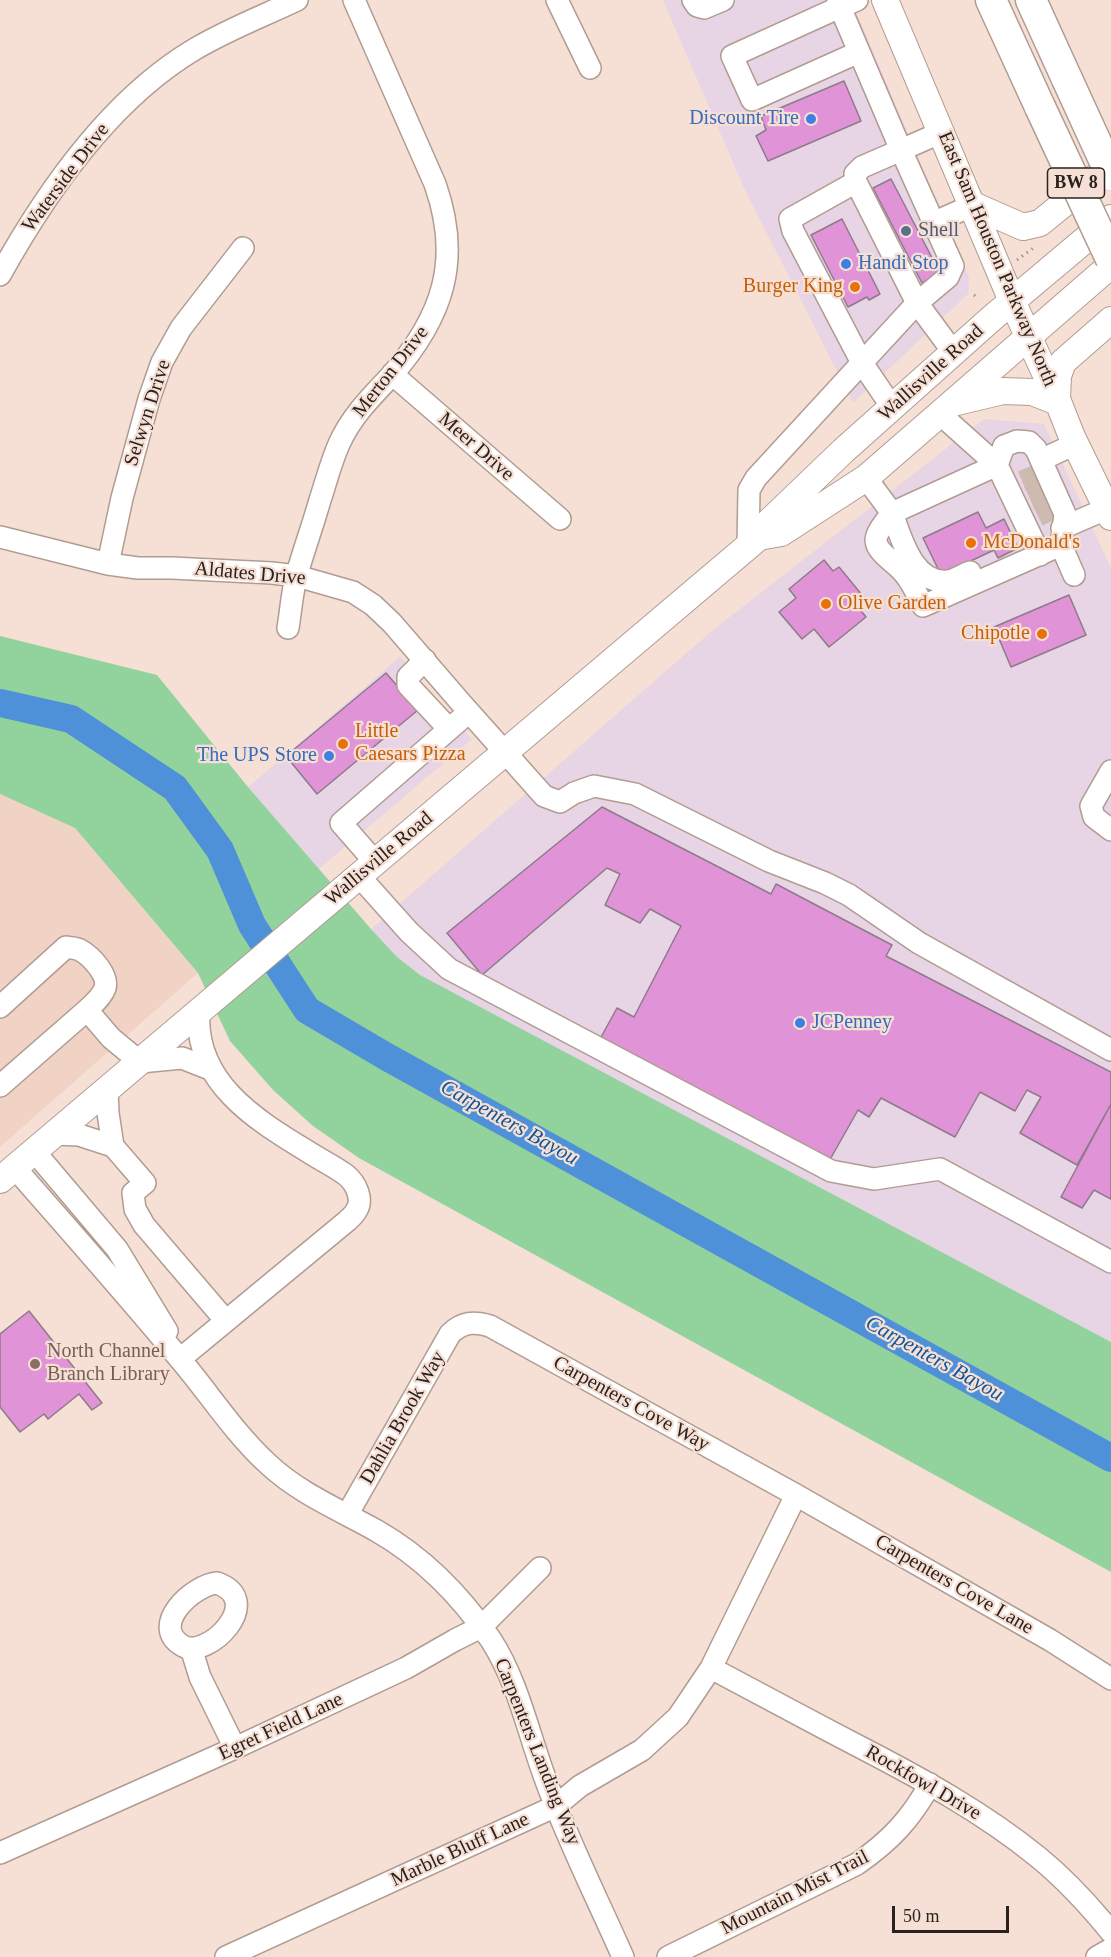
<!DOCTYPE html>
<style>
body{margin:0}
#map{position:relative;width:1111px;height:1957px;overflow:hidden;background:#f6e0d5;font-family:Georgia,serif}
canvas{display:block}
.scale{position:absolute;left:892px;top:1906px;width:117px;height:27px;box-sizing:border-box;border:3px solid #2a221e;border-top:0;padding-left:8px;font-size:18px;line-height:21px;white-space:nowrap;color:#2a221e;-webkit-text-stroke:4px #f6e0d5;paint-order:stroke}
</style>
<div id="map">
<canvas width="1111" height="1957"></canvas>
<div class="scale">50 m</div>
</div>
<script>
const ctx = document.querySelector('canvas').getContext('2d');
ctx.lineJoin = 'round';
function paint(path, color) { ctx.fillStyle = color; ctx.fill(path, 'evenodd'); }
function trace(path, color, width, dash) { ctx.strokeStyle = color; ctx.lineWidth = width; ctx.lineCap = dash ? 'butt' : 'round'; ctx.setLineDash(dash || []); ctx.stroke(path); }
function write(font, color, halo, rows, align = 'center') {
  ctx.font = font + ' Georgia,serif'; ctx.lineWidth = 4.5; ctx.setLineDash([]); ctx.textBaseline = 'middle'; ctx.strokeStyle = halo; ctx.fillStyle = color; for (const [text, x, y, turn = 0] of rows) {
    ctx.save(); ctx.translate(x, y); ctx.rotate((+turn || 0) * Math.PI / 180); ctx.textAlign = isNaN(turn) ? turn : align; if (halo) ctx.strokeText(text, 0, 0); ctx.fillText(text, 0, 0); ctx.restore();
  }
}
const commercial = new Path2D(`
 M663,0H851L969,277L968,294L853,403L744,188Z
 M984,419L1044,424L1111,568V1342L420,975L397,957L371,929L713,630Z
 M400,657L472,739L319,869L248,787Z`);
const built = new Path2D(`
 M0,794L75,828L198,973L0,1147Z`);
const green = new Path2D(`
 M0,636L157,675L248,787L371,929L397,957L420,975L1111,1342V1572L359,1158L313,1126L273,1090L230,1041L198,973L75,828L0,794Z`);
const river = new Path2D(`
 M0,703L71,719L175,788L220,850L252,925L307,1010L387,1057L1111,1458`);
const building = new Path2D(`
 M844,81L861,121L768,161L756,136L766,130L761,116Z
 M891,179L940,273L922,283L873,188Z
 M842,219L880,294L869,300L867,297L848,307L811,235Z
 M978,512L986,528L1004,519L1018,548L998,558L994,550L941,575L923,538Z
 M824,560L833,571L839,567L867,601L858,607L866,617L829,647L814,629L802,639L779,612L796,598L789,589Z
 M1069,595L1086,635L1011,667L994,627Z
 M386,673L418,710L317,794L286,756Z
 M602,807L771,894L776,884L892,945L886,956L1111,1072V1104L1077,1165L1020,1133L1041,1097L1027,1090L1015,1111L980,1092L955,1137L881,1098L869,1117L858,1110L828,1163L600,1039L617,1008L634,1017L681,926L650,909L640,923L605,905L620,874L607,868L482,975L447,933Z
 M1111,1104V1199L1094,1190L1082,1208L1061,1197Z
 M29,1311L102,1403L92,1410L79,1394L48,1419L44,1414L20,1432L0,1407V1334Z`);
const minorTunnel = new Path2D(`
 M1022,481L1037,475
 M1030,499L1044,493
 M1038,516L1052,509`);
const path = new Path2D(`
 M1017,260L1036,246
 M974,295L978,298`);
const minor = new Path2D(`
 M557,0L590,68
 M693,0L697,6L704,8L723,0
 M838,0L840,7L732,56L752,100L859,52
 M857,0L840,7L901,150L862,167L855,174L856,182L917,303L954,353
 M856,182L790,219L793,231L862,363L892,407
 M933,223L973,205
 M0,275C46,192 111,99 195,49C227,30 263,16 297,0
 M392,374L560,519
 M940,414L997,465L1040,555
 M1041,460L1075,444
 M866,478L892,513L997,465L1004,446L1017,441L1029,442L1036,449L1065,514L1061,545L1074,575
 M892,513C870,541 870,543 897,566C909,576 916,592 923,606L1061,545
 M892,513C901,537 913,585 948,581C955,580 964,574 970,572
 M1062,528L1106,509
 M0,537L108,564L138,568H172L272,573L297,576L353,592L373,605L392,623L462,704L544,796L560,802L574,793L594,786L635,794L769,861L825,883L849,895L919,943L1111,1050
 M748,547L749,490L756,478L917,303L948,277L953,266L901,150L942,132
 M108,564L122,498L149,399L162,362L181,328L243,248
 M288,628C291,610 292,591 297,574C304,549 313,525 320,500C326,482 331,462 339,444C351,417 371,397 391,376C443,317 462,260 435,184L354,0
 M425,660L408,677V685L449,729
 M1111,771L1091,806L1094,817L1111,830
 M375,862L341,823L469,712
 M359,876L409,932L449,969L831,1171L874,1179L940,1169L1111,1262
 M0,1007L66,947C71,948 76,948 80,950C91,956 109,975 105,988C102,997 93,1004 87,1010
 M0,1086L87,1010L111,1038L140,1062L182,1058L210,1069
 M107,1090L108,1113L113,1146L145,1183L133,1193L135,1209L144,1225L226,1321
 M54,1134L79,1135L113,1146
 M34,1151L117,1249L167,1331
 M15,1168C70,1231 126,1294 179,1358C209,1393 234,1433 268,1464C300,1494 340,1510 377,1531C424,1558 461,1596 491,1640C518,1682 528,1732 545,1778C567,1839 597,1898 623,1957
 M180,1359L347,1221C350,1218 354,1215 356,1211C364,1200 356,1183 346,1175C334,1166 319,1159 307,1151C254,1119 194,1081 199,1012
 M347,1515L450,1334C462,1322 474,1321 490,1326L796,1495L1050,1640L1111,1679
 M217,1583C267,1601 207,1660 183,1646C148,1626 193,1585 217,1583Z
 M191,1648L200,1677L235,1748
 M711,1668C760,1694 810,1721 860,1747C922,1779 984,1813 1038,1857C1065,1879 1089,1905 1111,1932
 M0,1853L235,1748L406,1668L455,1640L481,1627L540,1568
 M226,1957L556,1806L580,1786L642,1750L678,1717L711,1668L796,1495
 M668,1957L857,1864C890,1841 911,1819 930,1784
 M1097,1957L1111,1949`);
const major = new Path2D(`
 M885,0L1012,301L1057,399L1072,437L1111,517
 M973,205L1023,227L1040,223L1111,165
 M1057,399L1058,376L1063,362L1111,320
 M957,402L1003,391L1032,392L1058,402
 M759,537L781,533L866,478L1111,265
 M0,1180L759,537L769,522L843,451L992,318L1111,218`);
const highway = new Path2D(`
 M991,0L1040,107
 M1031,0L1067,79`);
const highwayBridge = new Path2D(`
 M1067,79L1111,175
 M1040,107L1111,259`);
const markers = [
 [811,119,6,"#3f7fe0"],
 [906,231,6,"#5c6f8a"],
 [846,264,6,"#3f7fe0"],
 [855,287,6,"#e8710a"],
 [971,543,6,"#e8710a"],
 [826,604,6,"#e8710a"],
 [1042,634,6,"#e8710a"],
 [343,744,6,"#e8710a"],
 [329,756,6,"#3f7fe0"],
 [800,1023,6,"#3f7fe0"],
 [35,1364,6,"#8d6e63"]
];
const shields = [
 [1076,183,57]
];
const shieldNames = [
 ["BW 8",1076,183]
];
const shopNames = [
 ["Discount Tire",799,119],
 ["Handi Stop",858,264,"left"],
 ["The UPS Store",317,756],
 ["JCPenney",812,1023,"left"]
];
const streetNames = [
 ["Waterside Drive",66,178,-53],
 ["East Sam Houston Parkway North",997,259,67],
 ["Merton Drive",391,372,-52],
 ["Wallisville Road",931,373,-42],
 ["Selwyn Drive",148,413,-72],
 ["Meer Drive",476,447,41],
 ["Aldates Drive",250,574,5],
 ["Wallisville Road",379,859,-40],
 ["Carpenters Cove Way",631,1404,29],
 ["Dahlia Brook Way",403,1418,-60],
 ["Carpenters Cove Lane",954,1585,30],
 ["Egret Field Lane",281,1727,-25],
 ["Carpenters Landing Way",537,1752,68],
 ["Rockfowl Drive",923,1783,30],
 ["Marble Bluff Lane",460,1850,-25],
 ["Mountain Mist Trail",795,1893,-27]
];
const serviceNames = [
 ["Shell",918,231]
];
const foodNames = [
 ["Burger King",843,287,"right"],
 ["McDonald's",983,543],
 ["Olive Garden",838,604],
 ["Chipotle",1030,634,"right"],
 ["Little",355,732],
 ["Caesars Pizza",355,755]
];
const educationNames = [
 ["North Channel",47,1352],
 ["Branch Library",47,1375]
];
const waterNames = [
 ["Carpenters Bayou",509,1123,29],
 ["Carpenters Bayou",934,1359,29]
];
paint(commercial, '#e7d4e4');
paint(built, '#f1d3c5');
paint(green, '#92d29d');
trace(river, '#4f91d8', 28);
paint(building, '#e093d6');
trace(building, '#8c7b89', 1.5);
trace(minorTunnel, '#cdbab0', 21, [21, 10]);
trace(minor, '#b19c92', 24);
trace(major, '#b19c92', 28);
trace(highway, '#b19c92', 33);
trace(path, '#a3928a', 3, [1.5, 4.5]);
trace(minor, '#fff', 21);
trace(major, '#fff', 26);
trace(highway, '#fff', 30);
trace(highwayBridge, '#b19c92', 33, []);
trace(highwayBridge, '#fff', 30);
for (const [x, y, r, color] of markers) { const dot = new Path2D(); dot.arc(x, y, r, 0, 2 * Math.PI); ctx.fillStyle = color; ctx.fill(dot); trace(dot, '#f6e0d5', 2); }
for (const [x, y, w] of shields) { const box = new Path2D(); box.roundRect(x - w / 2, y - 15, w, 30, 4.5); ctx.fillStyle = '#f6e0d5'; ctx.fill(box); trace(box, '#2a221e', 1.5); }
write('bold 18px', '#2a221e', null, shieldNames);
write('20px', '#366cbe', '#f6e0d5', shopNames, 'right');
write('20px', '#2a221e', '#f6e0d5', streetNames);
write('20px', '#4e5e75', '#f6e0d5', serviceNames, 'left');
write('20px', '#c56008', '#f6e0d5', foodNames, 'left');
write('20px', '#785e54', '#f6e0d5', educationNames, 'left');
write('italic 21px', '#0e5698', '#f6e0d5', waterNames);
</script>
